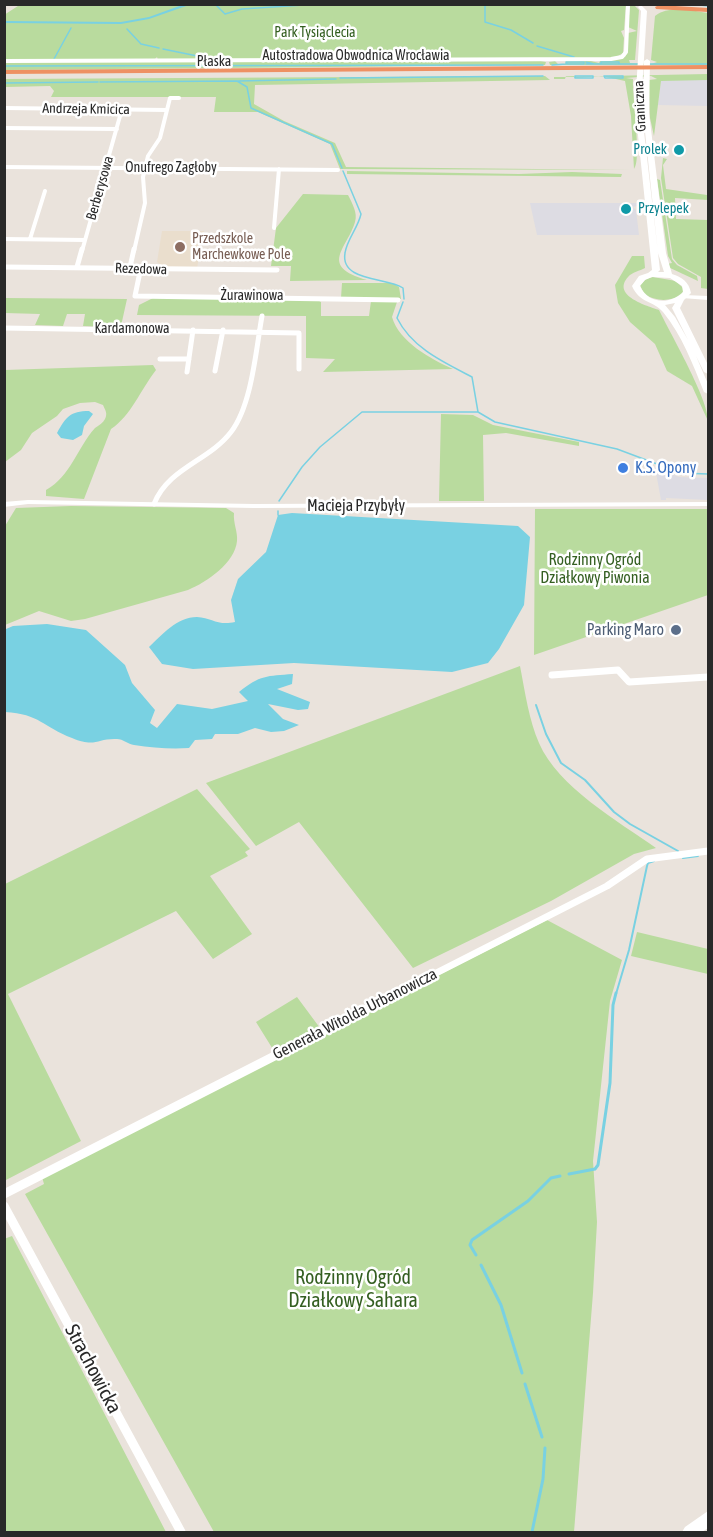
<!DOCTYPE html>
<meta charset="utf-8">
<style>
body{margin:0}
#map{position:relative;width:713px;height:1537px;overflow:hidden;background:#eae3dc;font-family:"Asap Condensed",sans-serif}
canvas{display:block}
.frame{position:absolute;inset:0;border:6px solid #292929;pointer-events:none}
</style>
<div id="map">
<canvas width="713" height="1537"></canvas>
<div class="frame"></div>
</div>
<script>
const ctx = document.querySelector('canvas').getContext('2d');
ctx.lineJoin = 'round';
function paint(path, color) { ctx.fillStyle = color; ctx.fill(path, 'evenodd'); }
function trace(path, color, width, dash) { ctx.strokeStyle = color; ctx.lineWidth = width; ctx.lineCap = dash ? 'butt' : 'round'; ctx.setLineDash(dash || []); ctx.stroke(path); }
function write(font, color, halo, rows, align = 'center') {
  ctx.font = font + ' "Asap Condensed",sans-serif'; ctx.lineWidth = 5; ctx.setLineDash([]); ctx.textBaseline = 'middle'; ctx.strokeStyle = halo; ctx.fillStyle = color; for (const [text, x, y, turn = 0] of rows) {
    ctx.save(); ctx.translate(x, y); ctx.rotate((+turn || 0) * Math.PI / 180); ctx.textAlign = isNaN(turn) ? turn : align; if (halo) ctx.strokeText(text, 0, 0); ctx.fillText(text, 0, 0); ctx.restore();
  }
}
const industrial = new Path2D(`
 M661,80H708V106L658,105Z
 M530,203H637V206L633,207L636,210L639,235H537Z
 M655,467L679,477L708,478V500L666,498V500H661Z`);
const education = new Path2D(`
 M162,231H204L197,268H164L157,262Z`);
const green = new Path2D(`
 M21,4L626,5L624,30L621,31L624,38L623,53L615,58L158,60L157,57L155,59L5,60L4,15Z
 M633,4L639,10L635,60H629L630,63L651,64L657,62L651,60L655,16C669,5 692,11 708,13V65H550L549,62L555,61L558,64H565L566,61H591L599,63L600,61L625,57L628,52V33L637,31L628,27L630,5Z
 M541,61L546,62L545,65L5,70L4,62Z
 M708,74V80L661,81L654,136L650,118L649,80L657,79L651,76L626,78L633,79C632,97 642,161 634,169L631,116L625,81L602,76L575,78L574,76H566L565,79H554V77Z
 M545,76L550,80L255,85L254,104L284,121L335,143L346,167L631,170L340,169L330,144L258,112H214L216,97H51L54,91L50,86L5,87L4,79Z
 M663,158L667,159L663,165L666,189L707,195L708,200L675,198L676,219L708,220V289L701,288V277L678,264L673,258L661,178Z
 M347,171L519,174L572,172L622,174L621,177L347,174Z
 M657,179L660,180L672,259L677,265L697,276L698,281L668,267L667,264L672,263L668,256Z
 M303,194L348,195C352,203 358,213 355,222C347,249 318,266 367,280L290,281L291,266H271L276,228Z
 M632,256H644L645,268C640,271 632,272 628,277C611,296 648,306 659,310C670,333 709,400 708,421L692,386L667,371L655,344L630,322L618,303L615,285Z
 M653,277L676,281L684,289L681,296C668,301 658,302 644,294L640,285L646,279Z
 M342,283H392L399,287L401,299L341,298Z
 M5,298L127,299L121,326L116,327L83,326L85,314H67L63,326L35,325L40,314L5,313Z
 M153,298L316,299L321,302V316H369L371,301L397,302L392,317C399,342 431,359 453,369L323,372L335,359L306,358V316L137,315L139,305Z
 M153,365L156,370C141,389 131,416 111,429L84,499L46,496V490C71,476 77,448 95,428C99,425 103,423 105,419C108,413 105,410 103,405L95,402L80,403L63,409L57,416L32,433L21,450L5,462V370Z
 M441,414L473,415L493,425L579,442V446L506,433L483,435L484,501H439Z
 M71,506L226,508L234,513C233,523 238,532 237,541C235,563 207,582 188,590L85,619L71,621L39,611L5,625V526L16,508Z
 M535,509H708V595L534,655Z
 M520,666C525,692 529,720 539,743C558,787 618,821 656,848L634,854L551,901L413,968L299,822L256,846L206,783Z
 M197,789L250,849L245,852L248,856L210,876L252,934L213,959L176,911L8,994L81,1141L6,1180L5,884Z
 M547,920L622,960L610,1001L593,1161L597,1222L593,1293L574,1532H214L25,1194L44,1184L42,1177Z
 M637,932L708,949V974L631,956Z
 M297,997L320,1028L274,1051L256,1022Z
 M12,1236L166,1532H5L4,1239Z`);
const water = new Path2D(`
 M182,5H189L149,19L121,24L5,23V21L121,22L149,17Z
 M89,411L93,414L84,426L82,435L73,440L61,438L57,433C66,417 70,411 89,411Z
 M292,513L518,526L530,537L524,605L499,649L488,663L452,672L294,663L193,669L162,664L149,647C162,635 177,617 197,617C212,618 218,626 235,622L231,600L238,579L266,552L278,515Z
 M47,624L86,630L125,665L132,683L155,710L150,723L157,728L177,704L212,709L248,701L239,692C260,675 267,676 293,674L292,684L277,689L310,702L308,709L298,710L268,704L283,719L299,725L284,731L271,732L255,728L238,734H215L212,739L195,740L189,748C171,749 153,748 134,745C128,744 123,739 117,739C97,738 96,748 72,738C43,727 40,714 5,712L6,629L13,626Z`);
const streamFar2 = new Path2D(`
 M485,4V22L511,30L533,43
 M692,4L708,6
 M216,5L225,14L242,9L319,4
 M127,29L141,44L159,48
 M537,46L574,57
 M163,49L212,59
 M54,59L71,28
 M566,62H584V64H567Z
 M586,62L594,64H586
 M601,62H619V64H601Z
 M594,64H601
 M619,64H640
 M648,64H708
 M552,65L566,64
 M4,66L543,65
 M575,76H593V78H575Z
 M604,76H623V78H605Z
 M340,78L543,76
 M238,81L336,79
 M100,82L237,81L247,87L251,108L332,144L342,168
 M4,83L98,82
 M343,171L361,214C358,228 347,239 345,253C340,282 387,277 403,288L404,299
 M403,302L397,318C412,348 443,362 472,377L478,412L495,422L617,449L681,473L708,474
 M279,501L302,467L320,447L362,412H478
 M278,511V515`);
const streamFar1 = new Path2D(`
 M536,705L546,734L561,763L585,780L614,812L630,824L678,851
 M683,858L698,856
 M616,994L629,950L647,866L648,863L654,861`);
const stream = new Path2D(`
 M569,1174L595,1169L598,1165L610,1083L613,1005L616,993
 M476,1255L470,1245L472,1240L528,1201L551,1178L560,1176
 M481,1265L501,1305L522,1373
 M525,1384L542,1437
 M532,1532L543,1479L545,1448`);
const minorFar3 = new Path2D(`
 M4,61L611,59L622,57L626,52L628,4
 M4,108L167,110
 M4,128L117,129
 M4,167L338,170
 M274,228L279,169
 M4,239L85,240
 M30,239L45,191
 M82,251L122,109
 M134,251L145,203L143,177L148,156L160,138L170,98H179`);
const minorFar2 = new Path2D(`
 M4,267L277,270
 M77,267L82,249
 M130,267L134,249
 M141,267L135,296L398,300
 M4,328L299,333V369
 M160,359H189
 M215,371L223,330
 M187,372L193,330
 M154,504C168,468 209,461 231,432C252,405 256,349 262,316`);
const minorFar1 = new Path2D(`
 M552,675L618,670L629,682L708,677
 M395,994L607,886L647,859L708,851`);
const minor = new Path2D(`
 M4,1194L398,993
 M4,1206L181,1532`);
const tertiary = new Path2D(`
 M684,295L708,296V300L682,298V296Z
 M28,500L254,504L708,502V506L254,508L28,504L4,507V502Z`);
const secondary = new Path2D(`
 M641,5L647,11L641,106L660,270L658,272H664L658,253L643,113L644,61L647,59L650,61L649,113L666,253L672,274C682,277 689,282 691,293L684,300L680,308L708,365V374L704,372L696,356L708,384V394L704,392C693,365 682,335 663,312C653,300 640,304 632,286L639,276L648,273L652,270L635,106L641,11L638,7ZM652,277L670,278L682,286L683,292C670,305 648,304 640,286L645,280ZM675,303L672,308L688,340L675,317L665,305Z
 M708,1511V1528L702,1532H682L685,1527Z`);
const motorway = new Path2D(`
 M659,5L708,8V12L656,9L655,7Z
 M708,65V69L4,74V70Z`);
const markers = [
 [679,150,6,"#0f9aa8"],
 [626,209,6,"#0f9aa8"],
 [180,247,6,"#8d6e63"],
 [623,468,6,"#3f7fe0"],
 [676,630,6,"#5c6f8a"]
];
const farParknames = [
 ["Park Tysiąclecia",315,33]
];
const farStreetnames = [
 ["Autostradowa Obwodnica Wrocławia",356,56],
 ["Płaska",214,62],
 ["Graniczna",640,106,-93],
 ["Andrzeja Kmicica",86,109,1],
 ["Onufrego Zagłoby",171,168],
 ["Berberysowa",100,188,-74],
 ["Rezedowa",141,269,2],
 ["Żurawinowa",252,296],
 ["Kardamonowa",132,329]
];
const farCulturenames = [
 ["Prolek",667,150],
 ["Przylepek",638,209,"left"]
];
const farEducationnames = [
 ["Przedszkole",192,239],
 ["Marchewkowe Pole",192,255]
];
const shopNames = [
 ["K.S. Opony",635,468]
];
const streetNames = [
 ["Macieja Przybyły",356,506],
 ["Generała Witolda Urbanowicza",355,1014,-27]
];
const parkNames = [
 ["Rodzinny Ogród",595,560],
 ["Działkowy Piwonia",595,578]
];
const serviceNames = [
 ["Parking Maro",664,630]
];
const nearParknames = [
 ["Rodzinny Ogród",353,1278],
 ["Działkowy Sahara",353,1301]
];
const nearStreetnames = [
 ["Strachowicka",93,1369,62]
];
paint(industrial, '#dddce3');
paint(education, '#eadecd');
paint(green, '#b9db9e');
paint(water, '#79d1e2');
trace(streamFar2, '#79d1e2', 1.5);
trace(streamFar1, '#79d1e2', 2);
trace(stream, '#79d1e2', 3);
trace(minorFar3, '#fff', 4);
trace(minorFar2, '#fff', 5);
trace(minorFar1, '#fff', 7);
trace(minor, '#fff', 9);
paint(tertiary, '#fff');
paint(secondary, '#fff');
paint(motorway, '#ee9163');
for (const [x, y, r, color] of markers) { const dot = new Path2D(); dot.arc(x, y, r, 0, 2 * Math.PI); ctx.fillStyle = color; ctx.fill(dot); trace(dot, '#fff', 2); }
write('14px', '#345f21', '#fff', farParknames);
write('14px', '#292929', '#fff', farStreetnames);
write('14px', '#0d838f', '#fff', farCulturenames, 'right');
write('14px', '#785e54', '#fff', farEducationnames, 'left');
write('16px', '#366cbe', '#fff', shopNames, 'left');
write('16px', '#292929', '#fff', streetNames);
write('16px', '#345f21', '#fff', parkNames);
write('16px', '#4e5e75', '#fff', serviceNames, 'right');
write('20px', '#345f21', '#fff', nearParknames);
write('20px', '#292929', '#fff', nearStreetnames);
</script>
